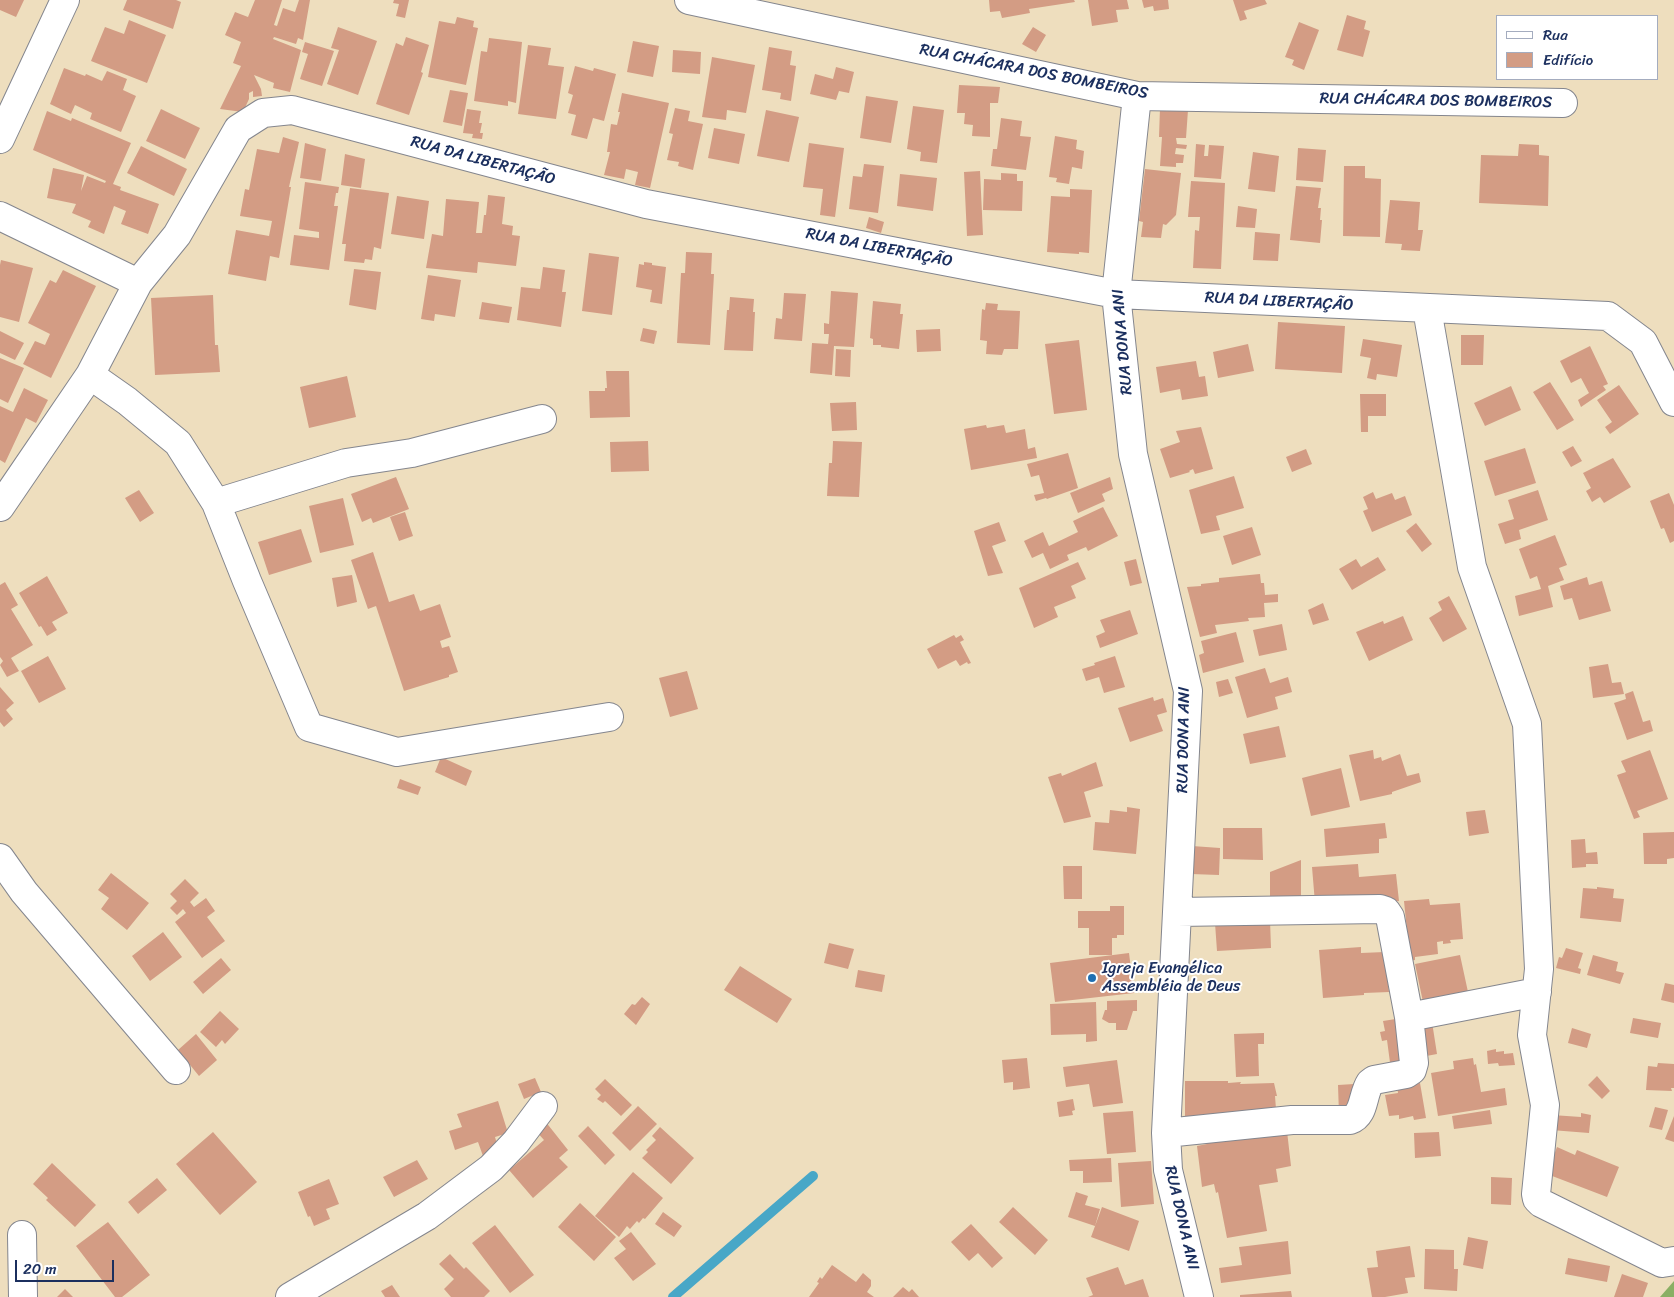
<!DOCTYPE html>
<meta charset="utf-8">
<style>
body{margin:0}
#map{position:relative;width:1674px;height:1297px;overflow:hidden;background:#eedebe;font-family:Sriracha,sans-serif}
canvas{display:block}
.legend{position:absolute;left:1496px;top:15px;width:162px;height:65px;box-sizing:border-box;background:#fff;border:1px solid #a4acbf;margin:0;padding:6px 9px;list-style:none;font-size:15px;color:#1b2f5e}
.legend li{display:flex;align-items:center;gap:10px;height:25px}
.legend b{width:25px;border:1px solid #a4acbf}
.scale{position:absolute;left:15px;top:1260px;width:99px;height:22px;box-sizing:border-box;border:2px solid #1b2f5e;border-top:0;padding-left:6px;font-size:15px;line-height:18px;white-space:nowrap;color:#1b2f5e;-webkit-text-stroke:4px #fff;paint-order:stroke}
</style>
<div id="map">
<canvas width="1674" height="1297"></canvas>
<ul class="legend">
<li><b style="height:6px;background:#fff"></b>Rua</li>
<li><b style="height:14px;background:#d39c84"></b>Edifício</li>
</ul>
<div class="scale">20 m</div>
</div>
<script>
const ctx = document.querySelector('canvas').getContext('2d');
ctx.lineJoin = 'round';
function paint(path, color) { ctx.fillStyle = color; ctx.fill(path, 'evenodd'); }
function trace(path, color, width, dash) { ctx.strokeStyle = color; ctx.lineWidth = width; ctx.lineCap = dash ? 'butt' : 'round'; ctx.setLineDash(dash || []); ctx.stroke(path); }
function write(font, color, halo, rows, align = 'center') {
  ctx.font = font + ' Sriracha,sans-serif'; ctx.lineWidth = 4; ctx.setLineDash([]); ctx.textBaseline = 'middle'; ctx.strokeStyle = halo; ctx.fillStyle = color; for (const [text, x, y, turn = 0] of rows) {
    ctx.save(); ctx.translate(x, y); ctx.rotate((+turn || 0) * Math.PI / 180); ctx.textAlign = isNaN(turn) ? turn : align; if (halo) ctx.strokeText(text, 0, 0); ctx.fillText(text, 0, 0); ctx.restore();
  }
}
const forest = new Path2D(`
 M1674,1281V1297H1660Z`);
const stream = new Path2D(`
 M673,1297L813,1176`);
const building = new Path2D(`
 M0,0H24L16,17L0,10Z
 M127,0H176L181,2L173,29L123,10Z
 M255,0H282L274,25L277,26L283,8L295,12L299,0H310L303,40L298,38L296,44L274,37L273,39L301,50L290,92L273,88L274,83L254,75L261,89L262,96L253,97V91L249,93V99L243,112L220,109L241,66L233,63L241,42L225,35L235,12L248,17Z
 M394,0H409L405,18L396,16L399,4L393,3Z
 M989,0H1074L1075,2L1029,9L1030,13L1002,18L1000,11L990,12Z
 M1088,0H1127L1129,9L1116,10L1118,22L1092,26Z
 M1142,0H1168L1169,9L1154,11L1153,6L1144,8Z
 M1233,0H1265L1267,4L1244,11L1247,19L1240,21Z
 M1347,15L1366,21L1364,29L1370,31L1363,57L1337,50Z
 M457,17L474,21L473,27L478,28L466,85L428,77L439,21L455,24Z
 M129,20L166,35L147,83L91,61L105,27L124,34Z
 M1299,22L1319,30L1304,70L1292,65L1294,60L1285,57Z
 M338,27L377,41L358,95L327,84L339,50L331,48Z
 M1033,27L1046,35L1036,52L1022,44Z
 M406,37L429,45L421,72L423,73L409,115L376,104L396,43L403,46Z
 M489,38L522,42L516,103L508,101V106L474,101L481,51L487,52Z
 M633,41L659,46L653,77L627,72Z
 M305,42L334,51L322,86L300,79L308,54L302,52Z
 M528,45L551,48L548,65L564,67L556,119L518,114Z
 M769,47L792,51L790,65L796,66L791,101L780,99L781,93L762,90Z
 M673,50L701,52L700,74L672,72Z
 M712,57L755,65L746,113L727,110L726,120L702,117Z
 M575,66L593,71L594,68L616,74L604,121L593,118L587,139L571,135L576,115L568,113L573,95L568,93Z
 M836,67L854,72L849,93L839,91L836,100L810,94L815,74L833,79Z
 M64,68L85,76L86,74L102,81L107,71L127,79L123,90L136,96L121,132L90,119L92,113L75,105L71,114L50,104Z
 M959,85L1000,87L998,103H990V137L972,136L973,125L964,124L965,113H957Z
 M450,90L468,93L462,126L443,122Z
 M622,93L669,103L650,188L635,185L638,172L626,169L624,179L604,175L610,152H607L611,124L617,125L620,112H618Z
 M866,96L898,101L891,143L860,138Z
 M913,106L944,110L937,163L920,161L921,152L907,149Z
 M675,108L690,111L688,121L703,124L693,170L678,166L679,162L667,160L673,134L669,133Z
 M1160,108L1188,110L1186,138H1176L1177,144L1187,145L1186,149L1176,148L1175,154L1184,155L1183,163H1176V167L1160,166L1162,137H1159Z
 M161,109L200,128L185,159L146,141Z
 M467,109L481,111L479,123H482L480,133H483L482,139L472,138L473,134L463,133Z
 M766,110L799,117L789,162L757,156Z
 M47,111L71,121L72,118L131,143L113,184L121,187L120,190L159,204L148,234L121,224L126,211L114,206L104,234L88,227L91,221L72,213L76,204L47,198L53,168L84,175L81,191L87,176L105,183L106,181L33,150Z
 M1001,118L1022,121L1020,136L1031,137L1026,170L991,166L993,149H997Z
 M714,128L745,134L739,164L708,158Z
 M1055,136L1077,140L1076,149L1084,151L1082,169L1072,167L1069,184L1056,182L1057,178L1049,177Z
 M283,137L299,142L289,187H291L279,258L270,256L266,281L228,274L236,230L269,236L272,221L240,216L245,189L249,190L257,149L279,153Z
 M305,143L326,149L321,181L300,178Z
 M809,143L844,148L835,217L820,215L823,189L803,187Z
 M1196,144L1205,145L1204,156H1208L1209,145L1224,146L1221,179L1194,177Z
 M1519,144L1539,145V155L1549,156L1548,206L1479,203L1481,155L1518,156Z
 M141,146L187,169L174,196L127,173Z
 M1298,148L1326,150L1323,182L1296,180Z
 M1253,152L1279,156L1275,192L1248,189Z
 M345,154L365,159L361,188L341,185Z
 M864,164L884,166L878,213L849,209L853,176L862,177Z
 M1344,166H1365V178L1381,179L1380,237L1343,236Z
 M1145,169L1181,173L1176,215L1166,225L1163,224L1161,238L1141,237L1143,222L1139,221Z
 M980,171L983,235L967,236L964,172Z
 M1001,173L1017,174V181H1023L1022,211L983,210L984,179L1001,180Z
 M900,174L937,178L933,211L897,206Z
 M1191,181L1225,183L1221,269L1193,268L1195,230L1199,231L1200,217H1188Z
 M305,182L339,187L338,193H336L334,206H338L329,270L290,265L294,235L319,238V232L299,229Z
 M1296,186L1321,188L1318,208H1321L1320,220H1322L1320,243L1290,240Z
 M350,188L389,193L381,249L374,247L372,260L365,259L364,263L344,261L346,244H342Z
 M1070,189L1092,190L1089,253L1079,252V254L1047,252L1051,196L1070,197Z
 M488,195L505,197L502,224L513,226L512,235L520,236L516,266L478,262L477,273L426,268L432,234L443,236L446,199L479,202L476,233H482L484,215H486Z
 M397,196L429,201L424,239L391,234Z
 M1390,200L1420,202L1418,230H1423L1420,251L1401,250L1402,244L1385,243Z
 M1238,206L1257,209L1255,228L1236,227Z
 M869,217L884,222L881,233L866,228Z
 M1255,232L1280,234L1278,261L1253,260Z
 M686,252L712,253L711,274H714L710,345L677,343L681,273H685Z
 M589,253L619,257L612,315L582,311Z
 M1,260L33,268L19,322L0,317V265Z
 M644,262L652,263V265L666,267L662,304L650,302L652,290L636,287L639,264L644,265Z
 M543,267L565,270L562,292H566L561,327L517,320L521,287L540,289Z
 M354,269L381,272L376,310L349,305Z
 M63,270L96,286L51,378L23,364L35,341L45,345L50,334L28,323L50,280L56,283Z
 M428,275L461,280L455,317L435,314L434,321L421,319Z
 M831,291L858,293L854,347L834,346L832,375L810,373L812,343L828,344L829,334H824V323L829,324Z
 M784,293L806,294L802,341L774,339L776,318L782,319Z
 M213,295L215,345H218L220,372L155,375L151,298Z
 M730,297L754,299L753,312H755L753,351L724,350L727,310H729Z
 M873,301L901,304L900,314H903L899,349L881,347V345H873V339L870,338Z
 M482,302L512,307L509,323L479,319Z
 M986,303L998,304L997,310L1020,311L1018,349H1004L1002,355L986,354L987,341L980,340L982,309L985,310Z
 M1278,322L1345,326L1342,373L1275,369Z
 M643,328L657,331L654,344L640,341Z
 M940,329L941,351L917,352L916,330Z
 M0,331L24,343L15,360L0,353Z
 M1461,335H1484L1483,365H1461Z
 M1363,339L1402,345L1397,377L1377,374L1376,380L1367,378L1371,358L1360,356Z
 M1079,340L1087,410L1054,414L1045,344Z
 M1248,344L1254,371L1218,378L1213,352Z
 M1590,346L1608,384L1603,386L1606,390L1581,407L1578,400L1589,393L1581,378L1571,383L1560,361Z
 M836,349L851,350L850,377L835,376Z
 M0,358L24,368L8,403L0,399Z
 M1196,361L1199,377L1205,376L1208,396L1182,400L1180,389L1160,393L1156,367Z
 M606,371H629L630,417L590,418L589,391H605V388H607Z
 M347,376L356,417L309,428L300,387Z
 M1550,382L1574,420L1557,430L1533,392Z
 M1619,385L1639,414L1610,434L1605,427L1612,422L1597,400Z
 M1511,386L1521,410L1485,426L1474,403Z
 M24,388L48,400L36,423L26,418L5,463L0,460V406L13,412Z
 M1360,394H1386V416H1368V432H1361Z
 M856,402L857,430L832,431L830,403Z
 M986,425L987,428L1004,425L1006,433L1025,429L1028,449L1035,447L1037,458L971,470L964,429Z
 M1201,427L1213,469L1195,474L1193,469L1189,471L1190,472L1170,478L1160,449L1180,442L1176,431Z
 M648,441L649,471L611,472L610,442Z
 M833,441L862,442L859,497L827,496L829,463H832Z
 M1573,446L1582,461L1571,467L1562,452Z
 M1525,448L1536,483L1495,496L1484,461Z
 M1306,449L1312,464L1292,472L1286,457Z
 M1068,453L1078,488L1047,499L1046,498L1036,501L1034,495L1044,493L1039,475L1031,477L1027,464Z
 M1613,458L1631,487L1604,503L1600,497L1592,502L1586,491L1591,488L1583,473Z
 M1234,476L1244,508L1216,516L1220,530L1201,534L1189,490Z
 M396,477L409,509L373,523L371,518L362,522L351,494Z
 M1110,477L1113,489L1102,494L1105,501L1078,513L1070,493Z
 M139,490L154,513L140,522L125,498Z
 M1538,490L1548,520L1519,530L1521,539L1505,544L1498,524L1514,519L1508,500Z
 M1373,492L1376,499L1392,493L1395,500L1405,496L1412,515L1372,532L1363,511L1368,509L1363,497Z
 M1669,493L1674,505V541L1670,543L1664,528L1661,529L1650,501Z
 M343,498L354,545L320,553L309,506Z
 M1103,507L1118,536L1088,551L1086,547L1067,555L1069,560L1050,569L1043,553L1032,558L1024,541L1043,532L1049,546L1078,532L1073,521Z
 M405,512L413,536L399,541L390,517Z
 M999,522L1006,541L992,546L1003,573L988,576L974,531Z
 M1416,523L1432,544L1422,552L1406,531Z
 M1252,527L1261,555L1232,565L1223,536Z
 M301,529L312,562L269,575L258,542Z
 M1555,535L1567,565L1559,568L1564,580L1548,586L1553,607L1519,616L1515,596L1541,589L1537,576L1530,579L1519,549Z
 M373,552L389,602L414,594L420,611L440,604L451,637L440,641L442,648L449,646L458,672L449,675V677L404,691L376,606L368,609L351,560Z
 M1378,557L1386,570L1352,590L1339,569L1356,559L1361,567Z
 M1136,559L1142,583L1130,586L1124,562Z
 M1078,562L1086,579L1071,586L1076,598L1054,607L1058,617L1034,628L1019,588Z
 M1260,574L1261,583H1264L1265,595L1278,594V602L1264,603L1265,617L1248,618L1249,621L1215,625L1217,633L1200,637L1187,587L1201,586V584L1219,582V578Z
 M352,575L357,602L337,607L332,578Z
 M47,576L68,613L52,622L57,630L47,636L41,626L39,627L19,593Z
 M1587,577L1589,585L1602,581L1611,611L1579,620L1572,598L1564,600L1560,586Z
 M5,582L18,605L11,609L33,645L11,658L19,671L7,677L0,665L3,661L0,657V585Z
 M1449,596L1467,629L1443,642L1429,618L1442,610L1438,602Z
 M1323,603L1329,620L1313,625L1308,610Z
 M1130,610L1138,634L1100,648L1096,636L1105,632L1100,620Z
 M1403,616L1413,640L1369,661L1356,632L1383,621L1384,624Z
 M1282,624L1287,650L1259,656L1253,630Z
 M1236,632L1244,662L1203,673L1199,655L1204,653L1201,641Z
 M954,635L956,638L961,635L964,640L960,642L971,663L968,664L967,662L960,666L956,660L938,669L927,649Z
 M48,656L66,689L39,703L21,671Z
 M1115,656L1125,687L1104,693L1099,677L1086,681L1082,669L1095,665L1094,663Z
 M1608,664L1612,683L1621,682L1624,694L1593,698L1589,667Z
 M1265,668L1270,683L1288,677L1292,692L1275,697L1278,709L1247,718L1235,677Z
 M687,671L698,709L670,717L659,678Z
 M1228,679L1233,693L1219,697L1216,682Z
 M0,687L14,703L6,710L13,719L4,727L0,722Z
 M1633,691L1643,722L1650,720L1653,731L1627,740L1614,703L1626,699L1625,694Z
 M1153,697L1154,701L1163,698L1167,712L1157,715L1163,731L1130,742L1118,708Z
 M1279,726L1286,757L1250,764L1243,734Z
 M1373,750L1374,759L1381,757L1382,761L1400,754L1407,776L1419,773L1421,782L1392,792V794L1360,801L1349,755Z
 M1650,750L1668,799L1637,811L1640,817L1634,819L1617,775L1626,772L1621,761Z
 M441,757L472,771L466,786L435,772Z
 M1096,762L1103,786L1084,792L1091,817L1064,823L1048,777L1061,773L1062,776Z
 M1341,768L1350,807L1311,816L1302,778Z
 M400,779L421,787L418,795L397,788Z
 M1127,807L1140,809L1136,854L1093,850L1095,822L1109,823L1110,810L1127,812Z
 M1485,810L1489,833L1469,836L1466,812Z
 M1385,823L1387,838L1379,839V853L1326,857L1324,829Z
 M1223,828H1262L1263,860L1223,859Z
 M1674,832V858L1667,859V864H1644L1643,833Z
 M1585,839L1586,853L1597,852L1598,864H1586V867L1572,868L1571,840Z
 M1192,846L1220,848L1219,875L1191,874Z
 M1301,860V906L1270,907V872Z
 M1358,864L1359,877L1396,874L1399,901L1360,905L1315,903L1312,867Z
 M1063,866H1082V899H1064Z
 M111,873L149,903L127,930L101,909L109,898L98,890Z
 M185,879L199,893L190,902L194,907L206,898L215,911L207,917L225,941L202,958L175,922L186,913L183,909L177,915L170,908L177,901L170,894Z
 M1597,887L1614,889L1613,898L1624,899L1621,922L1580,918L1583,888L1597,889Z
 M1429,899L1430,905L1460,903L1463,939L1450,940L1451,943L1443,944V941L1437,942L1438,954L1415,957V960L1410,961L1404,901Z
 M1110,906H1124V935H1117V938H1112V955H1089V928H1078V911H1110Z
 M1270,920L1271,948L1217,951L1215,923Z
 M163,932L182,957L150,981L132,956Z
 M829,943L854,949L848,969L824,963Z
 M1361,947V953L1385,952L1389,992L1364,993V995L1323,998L1319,950Z
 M1566,948L1583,953L1578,968L1581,969L1580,974L1556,968L1559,957L1562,958Z
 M1129,953L1134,993L1055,1002L1050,963Z
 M1460,955L1468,992L1423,1002L1415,964Z
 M1593,955L1618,962L1616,971L1624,973L1620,984L1587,975Z
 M221,958L231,970L203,994L193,982Z
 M740,966L792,999L777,1023L724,990Z
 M858,970L885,975L882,992L855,987Z
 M1665,983L1674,985V1003L1661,1000Z
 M642,997L650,1004L636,1025L624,1014L632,1004L635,1005Z
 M1137,1000V1011H1133L1127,1030H1116V1023H1109L1102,1019L1105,1010H1107V1001Z
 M1096,1002L1097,1041L1086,1042V1034L1051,1035L1050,1004Z
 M220,1011L239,1029L225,1044L222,1040L216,1047L200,1032Z
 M1402,1018L1407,1067L1391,1070L1387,1040L1382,1041L1380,1032L1385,1031L1383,1021Z
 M1633,1018L1661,1023L1658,1038L1630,1033Z
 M1432,1022L1437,1054L1421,1057L1416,1025Z
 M1572,1028L1591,1034L1587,1048L1568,1043Z
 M1264,1033V1044H1258L1259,1076L1236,1077L1234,1034Z
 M196,1034L217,1060L199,1076L178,1050Z
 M1496,1049V1052L1504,1051V1054L1513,1053L1515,1065L1499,1066L1498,1063L1488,1064L1487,1051Z
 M1027,1058L1030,1088L1013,1090V1082L1004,1083L1002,1060Z
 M1473,1058L1474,1065L1476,1064L1481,1092L1505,1088L1507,1105L1438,1116L1431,1073L1454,1069L1453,1061Z
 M1117,1060L1123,1103L1093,1107L1089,1084L1066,1087L1063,1067Z
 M1658,1063L1674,1064V1088H1671L1672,1091L1646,1090L1648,1066L1657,1067Z
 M1597,1076L1610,1091L1602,1099L1588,1085Z
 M535,1078L541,1092L524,1099L518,1084Z
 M605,1079L632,1105L621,1116L605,1101L603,1103L597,1099L601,1095L595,1089Z
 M1355,1080H1361L1356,1113L1339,1115L1338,1085L1354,1084Z
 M1185,1081H1228V1083L1241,1082L1240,1084L1274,1083L1277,1096H1275L1276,1109L1185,1125Z
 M1420,1083L1426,1118L1414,1120L1413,1116L1399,1119V1115L1389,1116L1385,1095L1398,1093L1397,1086Z
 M1073,1099L1075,1110L1072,1111L1073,1115L1059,1117L1057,1102Z
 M498,1101L508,1133L495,1137L499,1151L483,1156L478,1142L455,1150L449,1131L462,1127L457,1114Z
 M638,1106L657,1124L630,1151L612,1133Z
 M1655,1107L1668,1110L1662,1130L1649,1127Z
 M1490,1110L1492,1124L1454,1129L1452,1116Z
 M1133,1111L1136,1152L1107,1154L1103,1113Z
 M1581,1113L1591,1115L1589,1133L1551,1130L1552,1115L1581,1117Z
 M1674,1116V1142L1665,1139Z
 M545,1121L568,1150L559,1158L568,1167L533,1198L509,1170L544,1140L535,1130Z
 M588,1126L615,1155L605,1165L578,1136Z
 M660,1127L694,1158L671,1184L642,1158L648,1152L646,1150L656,1140L652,1136Z
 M1287,1131L1291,1166L1276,1169L1278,1182L1259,1185L1267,1231L1227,1238L1218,1192L1216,1193L1214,1184L1202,1187L1197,1146L1207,1144L1206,1137Z
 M213,1132L257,1182L220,1215L176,1164Z
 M1439,1132L1441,1156L1415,1158L1414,1133Z
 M1557,1147L1575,1155L1577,1150L1619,1167L1607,1197L1547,1174Z
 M1111,1158L1112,1182L1083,1183V1171H1070L1069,1160Z
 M417,1160L428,1179L394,1197L383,1177Z
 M1151,1161L1154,1204L1121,1207L1118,1163Z
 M52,1163L96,1205L75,1227L46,1200L48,1198L33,1184Z
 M633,1172L663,1198L645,1219L643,1218L639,1223L637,1221L630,1229L627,1226L619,1237L595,1216Z
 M1491,1177L1512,1178L1511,1205L1491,1204Z
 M157,1178L167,1190L138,1214L128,1202Z
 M329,1179L339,1204L326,1209L330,1219L314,1226L310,1216L308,1217L298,1192Z
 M1076,1192L1088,1196L1085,1205L1100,1209L1095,1226L1068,1217Z
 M580,1203L616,1237L594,1261L558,1227Z
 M1013,1207L1048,1240L1035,1255L999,1222Z
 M1102,1207L1139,1221L1129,1251L1091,1237Z
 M663,1212L682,1226L674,1237L655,1224Z
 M108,1222L150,1275L122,1297H115L76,1246Z
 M971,1224L1003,1258L992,1268L978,1253L969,1261L951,1242Z
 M495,1225L534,1275L510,1293L472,1243Z
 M631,1232L656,1264L633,1281L614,1258L626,1249L619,1241Z
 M1468,1237L1488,1241L1483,1269L1463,1265Z
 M1288,1241L1291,1274L1221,1283L1219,1268L1242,1265L1239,1247Z
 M1410,1246L1415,1277L1405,1278L1408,1293L1385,1297H1372L1367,1268L1378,1267L1376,1251Z
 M1425,1249L1454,1250V1269H1458L1457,1291L1424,1289Z
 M450,1254L464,1269L466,1267L490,1291L484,1297H451L444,1289L454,1279L439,1264Z
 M1568,1258L1610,1266L1607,1282L1565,1274Z
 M832,1265L856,1282L863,1273L871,1280V1286L867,1292L874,1297H809L819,1283L817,1282L820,1277L822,1279Z
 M1118,1267L1125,1285L1143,1279L1149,1297H1088L1093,1295L1086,1278Z
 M1622,1274L1648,1283L1643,1297H1614Z
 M392,1285L400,1297H385L381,1291Z
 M903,1287L909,1292L912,1289L919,1297H893Z
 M65,1289L73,1297H57Z
 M1291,1291L1292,1297H1240V1295Z`);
const minor = new Path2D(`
 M689,0L1137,96L1563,103
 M1137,96L1116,294L1133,454L1188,691L1166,1133L1168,1170L1199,1297
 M0,139L65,0
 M0,216L138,283
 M1427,309L1472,567L1527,724L1539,969L1532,1035L1545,1105L1536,1194L1537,1199L1541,1203L1662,1263L1674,1261
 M90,375L127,401L178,443L216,503L247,581L309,727L397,752L609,717
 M216,503L346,463L412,453L542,419
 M0,507L90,375L138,283L177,235L238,129L263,113L292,110L646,204L1116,294L1608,316L1643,342L1674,402
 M0,858L24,892L176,1070
 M1409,1017L1537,992
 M1166,1133L1292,1120H1350C1365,1115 1362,1095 1370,1083L1374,1080L1406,1074L1412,1070L1414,1063L1409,1017L1390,917L1386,911L1380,909L1177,912
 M22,1235L23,1297
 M290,1297L427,1216L491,1168L516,1142L543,1106`);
const markers = [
 [1092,978,5,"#1f6fb2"]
];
const streetNames = [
 ["RUA CHÁCARA DOS BOMBEIROS",1034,72,11],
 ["RUA CHÁCARA DOS BOMBEIROS",1436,101,1],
 ["RUA DA LIBERTAÇÃO",483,161,15],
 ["RUA DA LIBERTAÇÃO",879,248,11],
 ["RUA DA LIBERTAÇÃO",1279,302,3],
 ["RUA DONA ANI",1123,342,-95],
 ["RUA DONA ANI",1184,740,-89],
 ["RUA DONA ANI",1181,1218,77]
];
const poiNames = [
 ["Igreja Evangélica",1102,969],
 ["Assembléia de Deus",1102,987]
];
paint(forest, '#8aaf64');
trace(stream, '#48a7c7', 10);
paint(building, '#d39c84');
trace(minor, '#84868e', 30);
trace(minor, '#fff', 28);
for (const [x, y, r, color] of markers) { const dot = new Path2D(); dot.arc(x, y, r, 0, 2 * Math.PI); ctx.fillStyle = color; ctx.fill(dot); trace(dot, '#fff', 2); }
write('16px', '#1b2f5e', '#fff', streetNames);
write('16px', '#1b2f5e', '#fff', poiNames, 'left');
</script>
